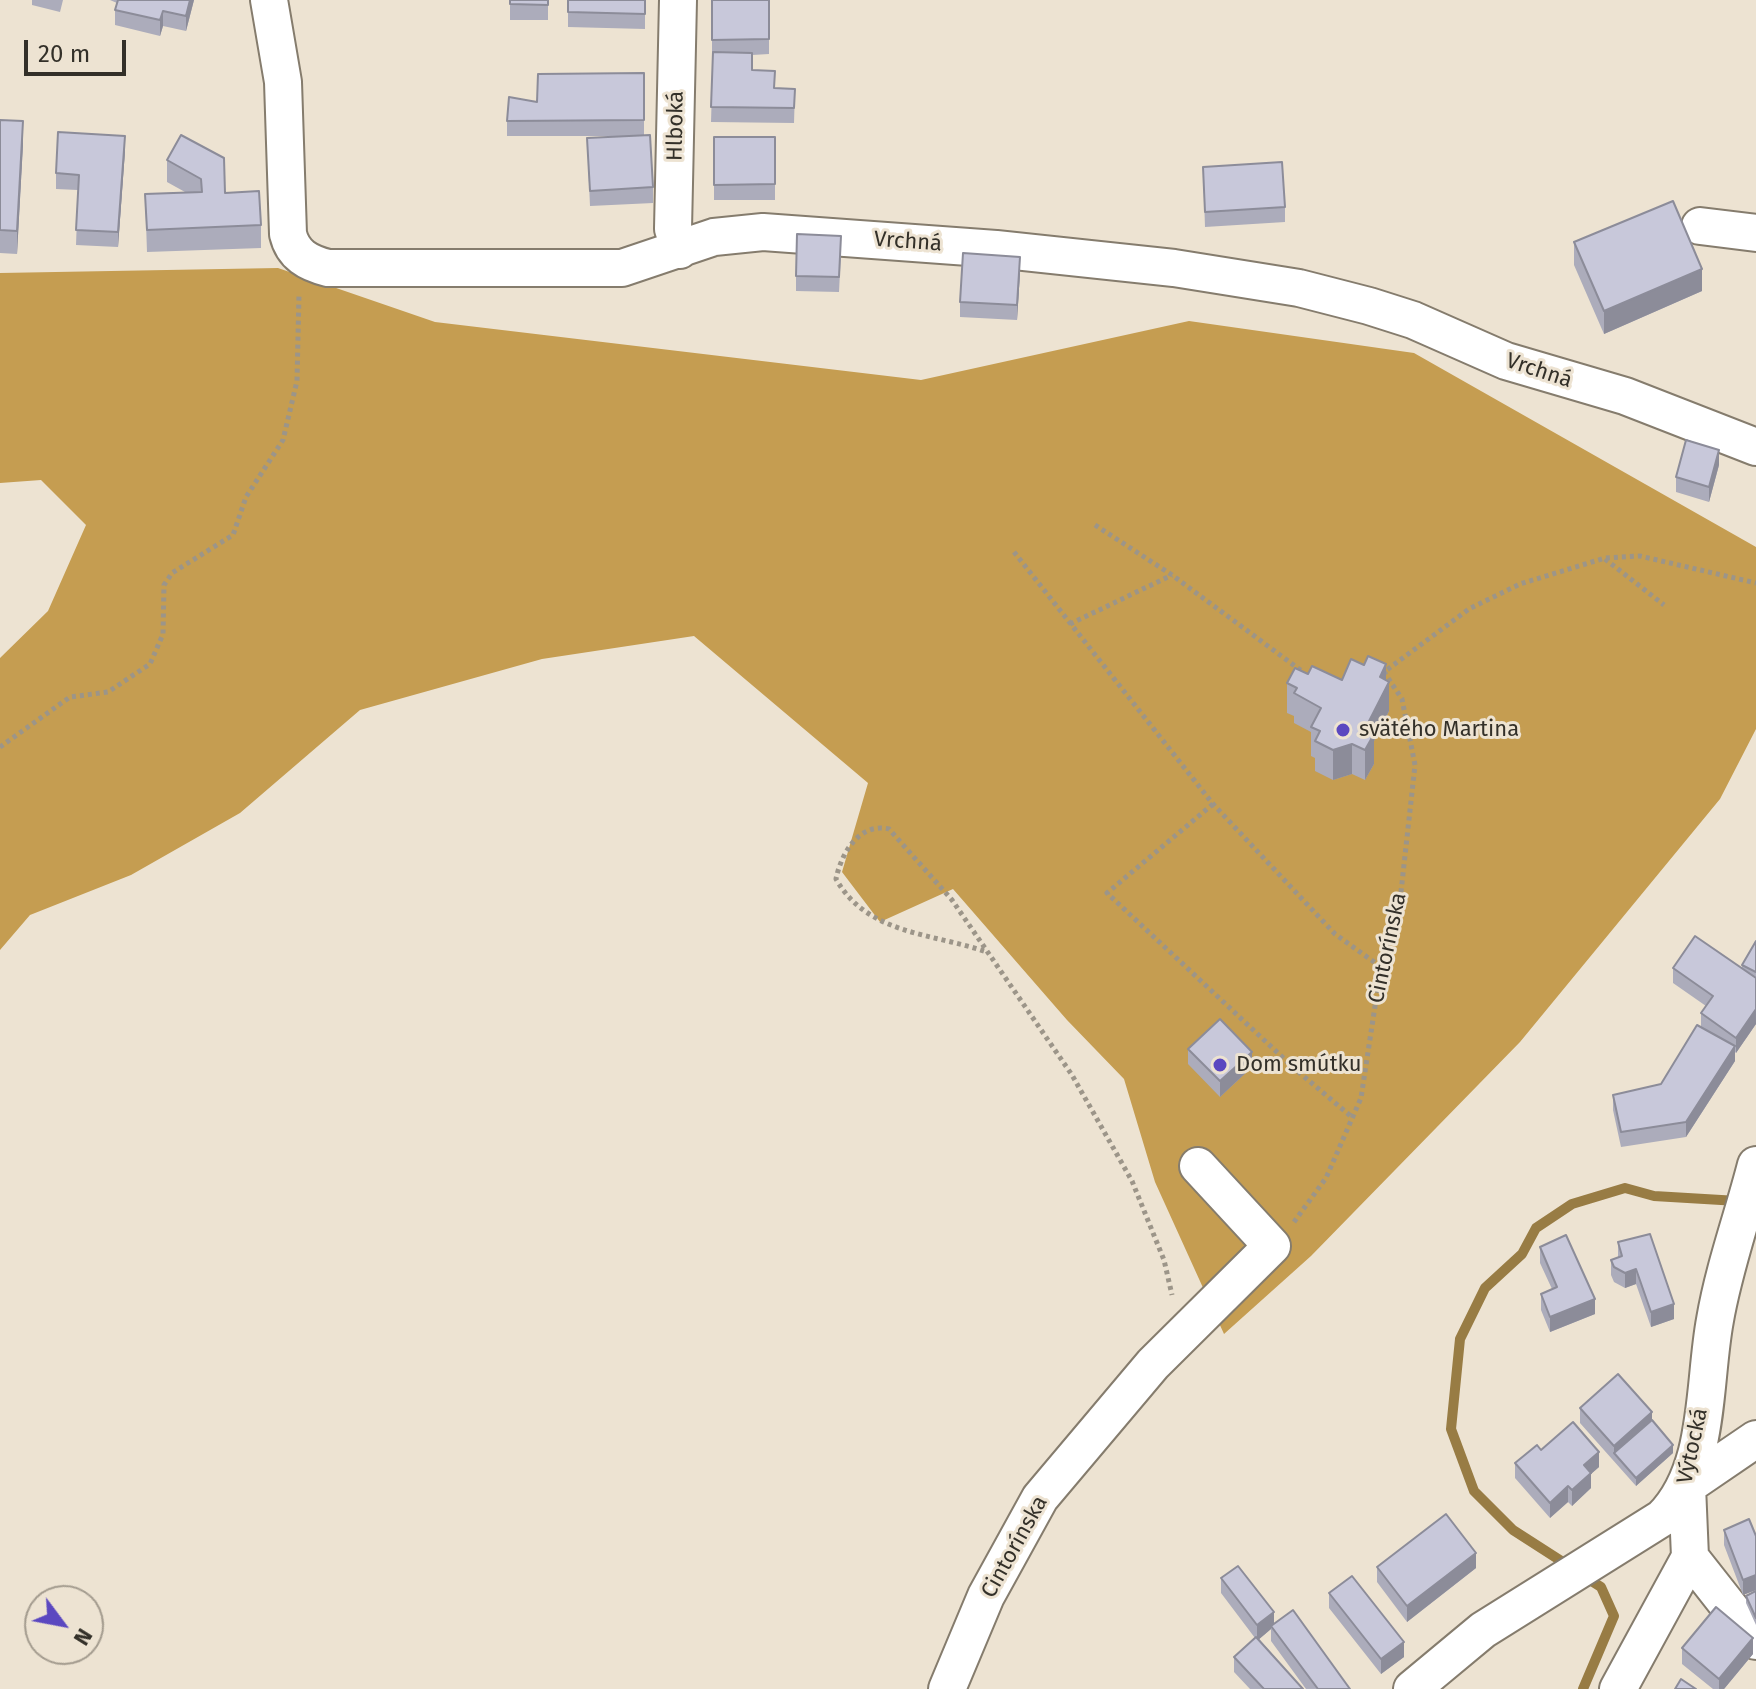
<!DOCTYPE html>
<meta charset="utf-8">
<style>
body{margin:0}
#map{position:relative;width:1756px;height:1689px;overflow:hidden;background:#ede3d2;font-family:"Fira Sans",sans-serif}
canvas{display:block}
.north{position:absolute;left:24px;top:1585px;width:80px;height:80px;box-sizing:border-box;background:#ede3d2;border:2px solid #a39b8e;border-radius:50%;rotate:122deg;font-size:22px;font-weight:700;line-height:32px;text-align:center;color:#333029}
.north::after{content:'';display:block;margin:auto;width:28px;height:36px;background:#5b48c0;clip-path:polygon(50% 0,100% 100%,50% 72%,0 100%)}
.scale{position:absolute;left:24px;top:40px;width:102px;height:36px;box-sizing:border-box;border:4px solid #333029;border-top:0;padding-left:10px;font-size:24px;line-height:28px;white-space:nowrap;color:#333029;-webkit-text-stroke:6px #ede3d2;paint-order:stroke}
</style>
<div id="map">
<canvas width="1756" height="1689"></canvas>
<div class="north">N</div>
<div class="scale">20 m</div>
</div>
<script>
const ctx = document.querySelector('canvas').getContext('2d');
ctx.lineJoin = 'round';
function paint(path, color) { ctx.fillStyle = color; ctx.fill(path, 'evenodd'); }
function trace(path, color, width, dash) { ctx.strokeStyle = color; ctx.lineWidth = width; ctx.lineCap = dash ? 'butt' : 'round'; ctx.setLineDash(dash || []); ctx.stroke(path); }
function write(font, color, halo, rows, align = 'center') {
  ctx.font = font + ' "Fira Sans",sans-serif'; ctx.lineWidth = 6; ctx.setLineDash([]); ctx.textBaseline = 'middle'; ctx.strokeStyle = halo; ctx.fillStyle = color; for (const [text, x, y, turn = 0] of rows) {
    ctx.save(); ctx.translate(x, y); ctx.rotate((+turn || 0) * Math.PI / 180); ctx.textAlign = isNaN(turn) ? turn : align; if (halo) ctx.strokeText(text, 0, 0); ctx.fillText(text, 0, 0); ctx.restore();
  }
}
const forest = new Path2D(`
 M278,268L435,322L921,380L1189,321L1414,353L1756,547V729L1720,799L1520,1042L1311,1256L1224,1334L1155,1182L1124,1079L1067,1020L953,889L880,922L842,872L868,783L694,636L542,659L360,710L240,813L131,875L30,915L0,950V658L48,611L86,525L41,480L0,483V273Z`);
const stream = new Path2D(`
 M1569,1566L1513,1530L1474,1491L1451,1429L1460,1339L1485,1288L1522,1254L1536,1228L1572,1204L1625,1188L1654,1196L1738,1201
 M1582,1575L1601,1587L1614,1616L1583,1689`);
const path = new Path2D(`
 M1095,525L1172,575L1303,672
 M1014,552L1213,804L1335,934L1381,967
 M1605,559L1664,605
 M1070,624L1172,575
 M0,747L70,697L108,692L150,664L163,634L164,585L172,573L233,535L246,497L283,440L297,381L299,294
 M1213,804L1107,893L1295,1069L1353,1118
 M984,951C930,933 867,934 836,879C841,854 859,822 889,829L952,900L1072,1075L1132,1181L1164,1260L1172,1295
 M1294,1222L1326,1178L1361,1098L1381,967L1399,910L1415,765L1402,699L1384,672L1469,609L1520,584L1605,558L1640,556L1756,583`);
const minor = new Path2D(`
 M269,0L283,82L288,234C293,255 308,263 328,268H622L714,237L763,232L996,249L1174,268L1299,288L1369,306L1413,320L1506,361L1625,396L1756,447
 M678,0L673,229L680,250
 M1700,226L1756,233
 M1687,1486L1756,1439
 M1690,1557L1756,1641
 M947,1689L986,1596L1040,1498L1153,1364L1272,1246L1198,1166
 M1412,1689L1483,1630L1662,1518C1711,1469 1703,1384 1715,1320C1724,1267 1743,1216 1756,1165
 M1618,1689L1690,1557L1687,1486`);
const wall = new Path2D(`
 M32,0H63L60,12L32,5Z
 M110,0H194L186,31L163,26L160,36L115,25V10L117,3Z
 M510,0H548V20H510Z
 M568,0H645V29L568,27Z
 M712,0H769V54L752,55V70L775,89H795L794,123L711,122L713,55H712Z
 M644,73V135L653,187V203L590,206L587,138L635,136H507V121L537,102Z
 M0,120L23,144L17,254L0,253Z
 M181,135L225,193L261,225V248L147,252L145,194L185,192L167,182V160Z
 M714,137H775V200H714Z
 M125,151L118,247L76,245L78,190L56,189V173Z
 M1203,167L1285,207V222L1205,227Z
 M1574,242L1702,291L1604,334L1574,265Z
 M841,252L839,292L796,291V276Z
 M1020,272L1017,320L960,317V302Z
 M1719,465L1709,502L1676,492V477Z
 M1308,674L1342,680H1386L1389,711L1374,741V764L1365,780L1352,774L1333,780L1315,771V758L1311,756V732L1294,723V716L1287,713V683Z
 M1756,941V1024L1736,1053L1735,1052V1061L1686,1137L1621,1147L1613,1110V1095L1661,1084L1701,1027V1013L1706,1006L1673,983V968L1742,969V965Z
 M1188,1049L1252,1067L1220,1097L1188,1064Z
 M1618,1242L1674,1319L1651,1327L1636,1284L1625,1288L1614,1282L1611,1275V1260L1618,1257Z
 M1540,1247L1595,1314L1550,1332L1541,1310V1294L1552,1289L1540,1263Z
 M1580,1408L1652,1412V1420L1673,1453L1636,1486L1580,1423Z
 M1541,1450L1599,1467L1591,1474V1488L1572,1506L1568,1502L1550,1518L1515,1478V1463Z
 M1724,1530L1756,1590L1743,1595L1724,1545Z
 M1377,1567L1476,1568L1407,1622L1377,1582Z
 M1221,1578L1274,1624L1350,1689H1306L1271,1641V1629L1259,1639L1303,1689H1250L1234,1672V1657L1255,1638L1221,1593Z
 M1756,1591V1625L1746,1603V1596Z
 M1329,1593L1404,1657L1381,1674L1329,1608Z
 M1682,1648L1753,1654L1724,1689H1713L1682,1664Z`);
const shadedWall = new Path2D(`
 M190,0H194L186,31V16Z
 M163,11V26L160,36V20Z
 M23,121V144L17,254V231Z
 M125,136V151L118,247V232Z
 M1020,257V272L1017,320V305Z
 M1702,269V291L1604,334V311Z
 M1719,450V465L1709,502V487Z
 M1386,664V688L1389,682V711L1374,741V764L1365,780V729L1380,677Z
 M1352,744V774L1333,780V750Z
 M1756,1009V1024L1736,1053V1038Z
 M1735,1046V1061L1686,1137V1122Z
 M1252,1052V1067L1220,1097V1081Z
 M1636,1269V1284L1625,1288V1273Z
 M1595,1299V1314L1550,1332V1317Z
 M1674,1304V1319L1651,1327V1312Z
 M1652,1412V1428L1614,1453V1446Z
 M1673,1445V1453L1636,1486V1478Z
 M1599,1452V1467L1591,1474V1488L1572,1506V1490L1584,1465Z
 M1568,1486V1502L1550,1518V1503Z
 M1476,1553V1568L1407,1622V1606Z
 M1756,1575V1590L1743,1595V1580Z
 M1274,1612V1627L1271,1626V1629L1257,1641V1625Z
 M1753,1638V1654L1724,1689H1719V1679Z
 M1404,1642V1657L1381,1674V1659Z`);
const building = new Path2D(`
 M118,0H190L186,16L163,11L160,20L115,10Z
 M510,0H548V5L510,4Z
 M568,0H645V14L568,12Z
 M712,0H769V39L712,40Z
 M713,52L752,53V70L775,71L774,88L795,89L794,108L711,107Z
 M644,73V120L507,121L509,97L537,102L538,74Z
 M0,120L23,121L17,231L0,230Z
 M58,132L125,136L118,232L76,230L79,175L56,173Z
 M181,135L224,158L225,193L259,191L261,225L147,230L145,194L202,192L201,179L167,160Z
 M650,135L653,187L590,191L587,138Z
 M714,137H775V184L714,185Z
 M1282,162L1285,207L1205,212L1203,167Z
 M1673,201L1702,269L1604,311L1574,242Z
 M797,234L841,236L839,277L796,276Z
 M963,253L1020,257L1017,305L960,302Z
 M1686,440L1719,450L1709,487L1676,477Z
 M1368,656L1386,664L1380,677L1389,682L1365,729L1374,734L1365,750L1352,744L1333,750L1315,741L1320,731L1311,727L1321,708L1294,693L1297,688L1287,683L1295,668L1308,674L1312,666L1342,680L1351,659L1364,665Z
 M1695,936L1756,978V1009L1736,1038L1701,1013L1713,996L1673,968Z
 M1756,941V972L1742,965Z
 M1220,1019L1252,1052L1220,1081L1188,1049Z
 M1697,1025L1735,1046L1686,1122L1621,1132L1613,1095L1661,1084Z
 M1650,1234L1674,1304L1651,1312L1636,1269L1625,1273L1614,1267L1611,1260L1622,1256L1618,1242Z
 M1566,1235L1595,1299L1550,1317L1541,1294L1557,1287L1540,1247Z
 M1618,1374L1652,1412L1614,1446L1580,1408Z
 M1652,1420L1673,1445L1636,1478L1614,1453Z
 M1573,1422L1599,1452L1584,1465L1591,1473L1572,1490L1568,1486L1550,1503L1515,1463L1537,1445L1541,1450Z
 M1446,1514L1476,1553L1407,1606L1377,1567Z
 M1749,1519L1756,1536V1575L1743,1580L1724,1530Z
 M1238,1566L1274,1612L1257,1625L1221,1578Z
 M1352,1576L1404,1642L1381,1659L1329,1593Z
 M1756,1591V1618L1746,1596Z
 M1716,1607L1753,1638L1719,1679L1682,1648Z
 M1293,1610L1350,1689H1318L1271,1626Z
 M1256,1637L1303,1689H1264L1234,1657Z
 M1681,1679L1696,1689H1675Z`);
const markers = [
 [1343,730,8,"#5b48c0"],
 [1220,1065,8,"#5b48c0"]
];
const streetNames = [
 ["Hlboká",676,126,-89],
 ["Vrchná",908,242,4],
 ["Vrchná",1539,371,18],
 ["Cintorínska",1388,948,-78],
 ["Výtocká",1693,1446,-78],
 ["Cintorínska",1015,1547,-61]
];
const poiNames = [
 ["svätého Martina",1359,730],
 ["Dom smútku",1236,1065]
];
paint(forest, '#c59d51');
trace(stream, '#987c44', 10);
trace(minor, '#857c6d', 40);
trace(path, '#9c9589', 5, [4, 4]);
trace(minor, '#fff', 36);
paint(wall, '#acacbb');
paint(shadedWall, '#8c8c99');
paint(building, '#c8c8da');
trace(building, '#8c8c99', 2);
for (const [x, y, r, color] of markers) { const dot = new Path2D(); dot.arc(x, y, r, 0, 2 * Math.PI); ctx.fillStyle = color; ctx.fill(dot); trace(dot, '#ede3d2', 3); }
write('22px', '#333029', '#ede3d2', streetNames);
write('22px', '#333029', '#ede3d2', poiNames, 'left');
</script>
